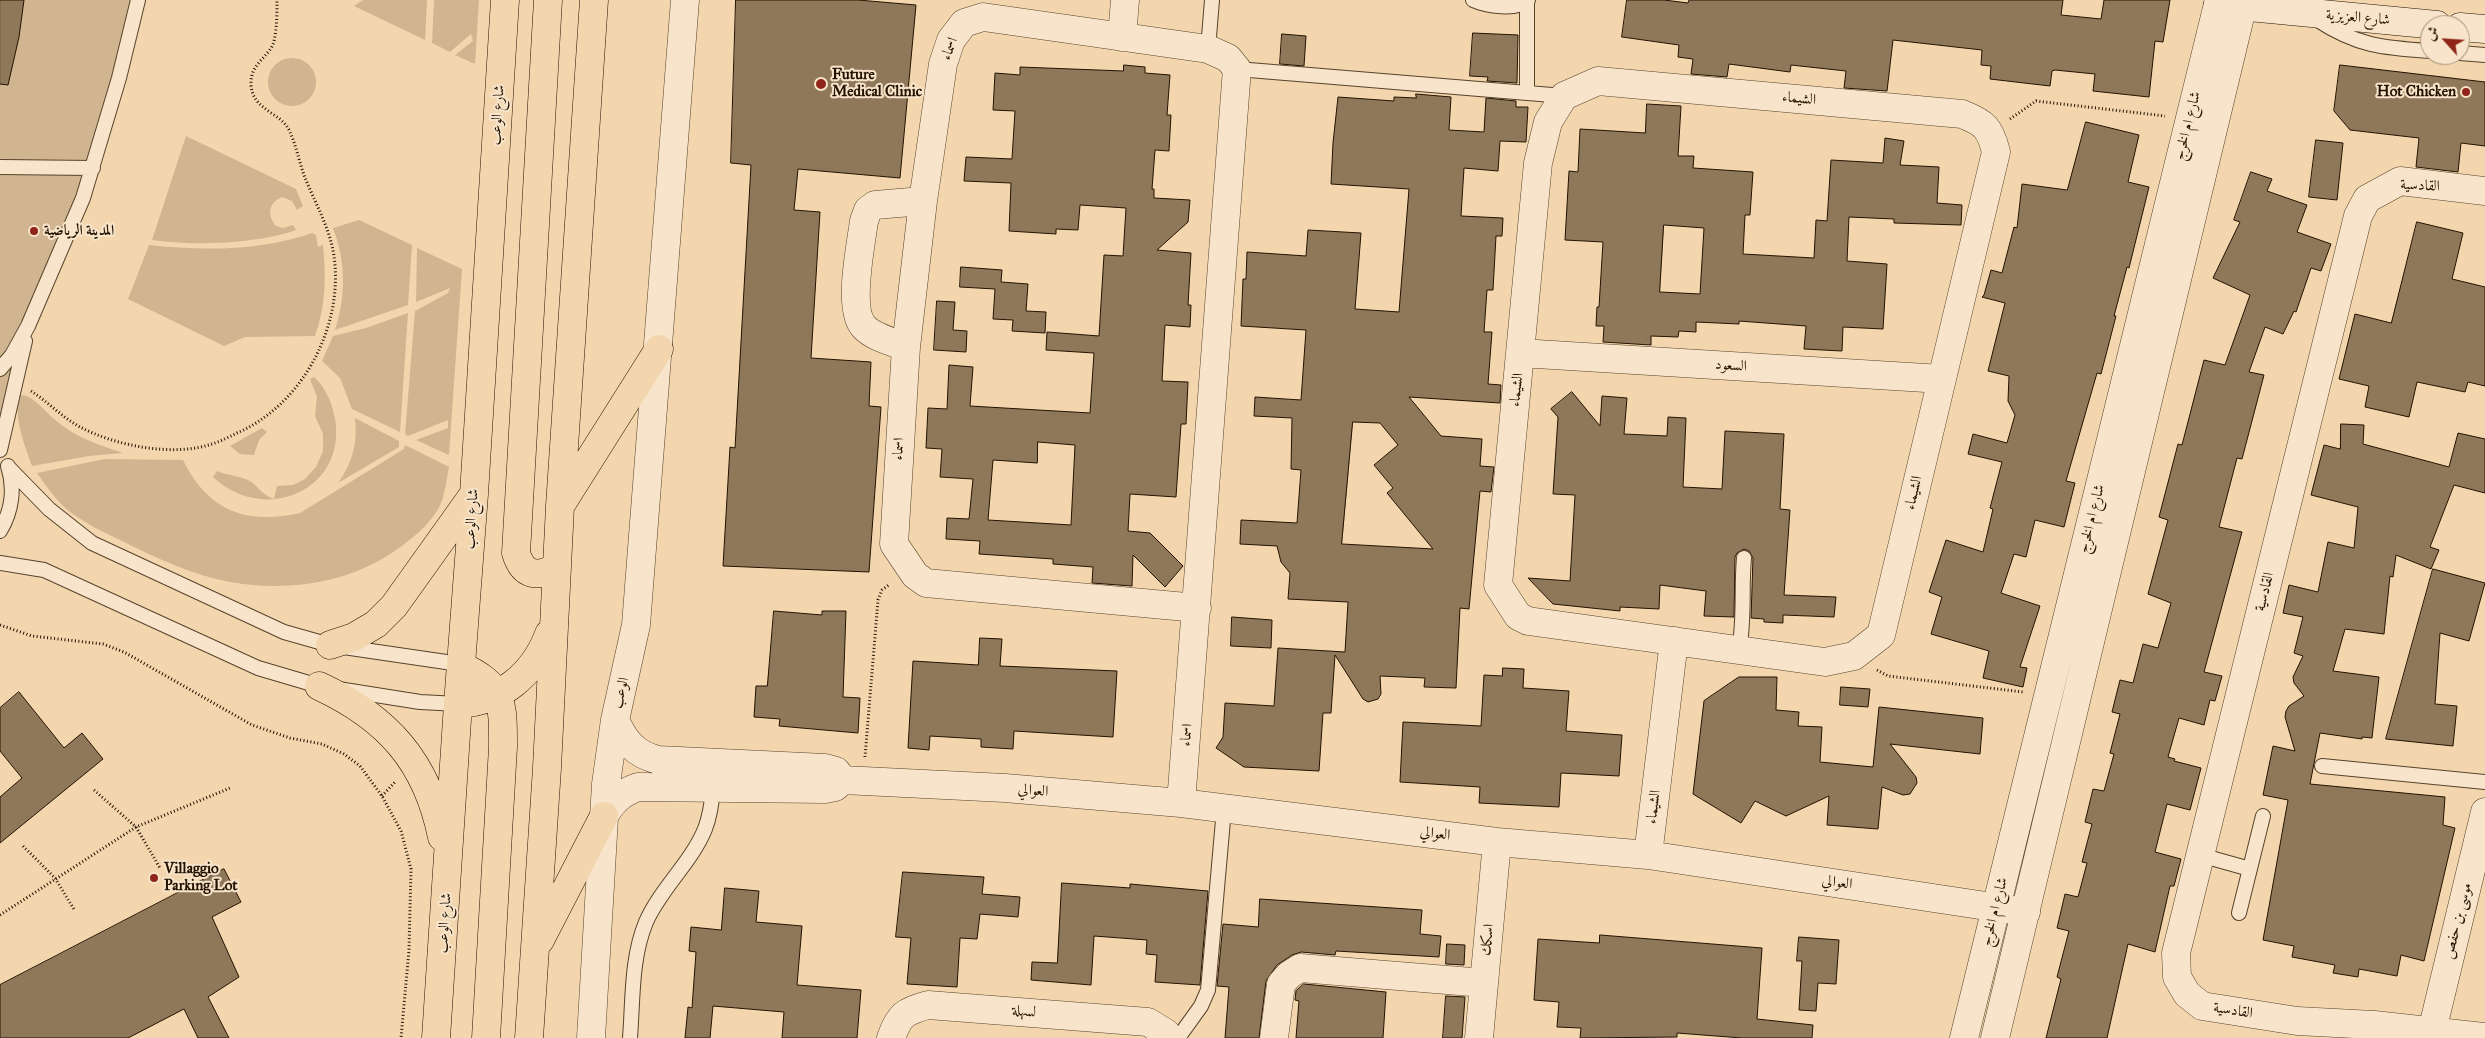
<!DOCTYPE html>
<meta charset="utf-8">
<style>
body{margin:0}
#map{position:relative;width:2485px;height:1038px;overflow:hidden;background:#f3d6ad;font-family:"IM FELL Great Primer",Amiri,serif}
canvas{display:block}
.north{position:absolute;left:2420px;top:15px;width:50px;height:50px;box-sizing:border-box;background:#f7e4ca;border:1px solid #a29079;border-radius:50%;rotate:296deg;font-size:14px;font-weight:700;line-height:20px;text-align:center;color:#231200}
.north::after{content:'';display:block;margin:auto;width:18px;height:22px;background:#8f2418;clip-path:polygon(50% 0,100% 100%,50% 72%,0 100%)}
</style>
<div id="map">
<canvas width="2485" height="1038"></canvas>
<div class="north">ش</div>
</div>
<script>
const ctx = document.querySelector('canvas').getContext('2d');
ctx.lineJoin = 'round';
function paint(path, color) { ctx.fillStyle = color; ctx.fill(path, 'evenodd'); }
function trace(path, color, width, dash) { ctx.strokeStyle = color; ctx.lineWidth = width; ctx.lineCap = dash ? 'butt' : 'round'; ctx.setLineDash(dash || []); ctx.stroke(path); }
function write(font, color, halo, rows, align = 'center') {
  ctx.font = font + ' "IM FELL Great Primer",Amiri,serif'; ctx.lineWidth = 4; ctx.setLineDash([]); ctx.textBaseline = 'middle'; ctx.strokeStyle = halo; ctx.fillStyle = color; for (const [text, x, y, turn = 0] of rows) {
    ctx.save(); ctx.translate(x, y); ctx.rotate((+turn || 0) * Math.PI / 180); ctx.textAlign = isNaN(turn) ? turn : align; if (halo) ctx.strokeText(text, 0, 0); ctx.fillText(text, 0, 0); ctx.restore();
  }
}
const green = new Path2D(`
 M0,0H138L83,198L28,326L0,450Z
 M363,0H427L425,40L354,6Z
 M434,0H479L475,64L455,55L473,41L471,34L450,52L432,43Z
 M268 82a24 24 0 1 1 48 0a24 24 0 1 1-48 0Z
 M186,136L296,189L303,206L297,210L292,201L282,197C268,203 267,215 276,226L283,228L293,225L296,230C256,244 193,246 152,240Z
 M359,220L412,245L408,305L335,330C346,296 346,262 333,228Z
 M312,233L316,235L318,247L323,245C326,277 326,305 315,336L245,337L224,346L128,299L149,245C202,251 261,251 312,233Z
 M417,248L462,269L449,455L416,440L448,428V420L408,436L405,434L415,311L448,293L450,288L416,302Z
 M408,313L400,432L352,409L340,378L322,361L333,336L366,328Z
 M314,377C324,386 331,400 334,414C351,488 266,527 213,477L217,471C226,475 244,477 248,480C259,486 260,494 274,499L277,486L293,485L305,479L316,467L323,451V434L315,416L317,397L310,379Z
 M19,395C34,395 42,409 53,418C72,436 99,445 123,453L89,456L32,466C24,443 14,419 19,395Z
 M355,418L399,441V447L338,483C352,464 358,443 355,418Z
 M262,428L267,432L259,440L254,455L240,454L230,446Z
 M405,445L449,467C446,482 445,498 437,511C430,522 419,533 408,541C358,582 293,593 230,582C193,575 158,559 124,542C104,532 79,521 63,506C53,496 45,484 37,473L105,459L183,460C208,511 246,525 300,513L404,449Z`);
const building = new Path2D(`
 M0,0H24L19,37L8,85L0,84Z
 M736,0H858L916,5L900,178L798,169L794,210L820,212L811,358L871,362L869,406L881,407L869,572L723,566L730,447L735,448L751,165L731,163Z
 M1627,0H1664L1688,3L1689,0H2063L2061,15L2101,19L2104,0H2170L2163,42L2155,41L2149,97L2093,91L2095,74L2055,70L2052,71L2050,86L1990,79L1991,66L1981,65L1982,50L1893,40L1887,91L1844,88L1846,71L1791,65L1790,72L1729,64L1727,77L1691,74L1693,59L1678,57L1679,45L1622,37Z
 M1473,33L1518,35L1517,83L1487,81L1488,77L1470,76Z
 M1282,34L1306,36L1304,66L1280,64Z
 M1124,65L1145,67V73L1170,75L1167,115H1171L1169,151L1155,150L1152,189H1154V198L1190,200L1188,222L1157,250L1191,253L1188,305H1191L1190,327L1165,325L1162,381L1188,382L1186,424H1181L1176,497L1130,494L1128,531L1150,533L1183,566L1165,587L1133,555L1132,586L1092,583L1093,567L1053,564V559L979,554L980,541L946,539L947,518L969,519L973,479L940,477L942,449L926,448L928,408L947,409L949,365L973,367L970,406L1090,413L1094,353L1046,350L1047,332L1099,336L1104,255L1123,256L1126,208L1080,205L1078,230L1056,229V234L1009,231L1011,183L964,181L966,157L1012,159L1015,111L993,110L995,73L1020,75V67L1123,71ZM1038,442L1075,445L1071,525L988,520L993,460L1037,463Z
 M2340,65L2485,82V146L2461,143L2458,172L2416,167L2419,138L2350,130L2334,111Z
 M1416,94L1451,97L1449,130L1484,132L1486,98L1516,101V107H1528L1526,142L1500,141L1498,171L1464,168L1461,216L1503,218L1502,236H1496L1493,290H1487L1484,332H1492L1488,384L1501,385L1500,403L1409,397L1441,436L1482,439L1480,466L1494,467L1491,492L1480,491L1469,609L1460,608L1456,688L1424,687L1425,678L1380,676L1381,694L1378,699L1368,702L1363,699L1335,655L1331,713H1323L1319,771L1244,767L1216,748L1223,737L1225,703L1274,706L1278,648L1345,652L1348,602L1288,599L1290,573L1281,562L1277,546L1240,544L1241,520L1297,523L1301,470L1291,469L1292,418L1254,416L1255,397L1301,400L1306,330L1241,326L1243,279H1246L1247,252L1306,256L1308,230L1361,233L1355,309L1399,312L1409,189L1331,184L1333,143L1338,97L1394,101V97L1416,98ZM1353,422L1380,423L1398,445L1374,465L1393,488L1387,493L1433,549L1342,544Z
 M1647,104L1681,106L1678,156H1694L1693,168L1753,172L1750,215H1745L1743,254L1814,258L1816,220L1827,221L1831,160L1883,163L1885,138L1904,141L1900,165L1939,167L1937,203L1962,205L1961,225L1894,223V219L1849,217L1847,261L1887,264L1883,329L1843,327L1842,351L1804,349L1806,326L1739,321V324L1696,322V332L1679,331L1678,337L1651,336V345L1603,342L1604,326H1596L1597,307H1599L1603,242L1565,240L1569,171L1578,172L1580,129L1645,133ZM1664,225L1704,228L1700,294L1660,292Z
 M2086,122L2139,135L2128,182L2149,187L2129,268L2127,267L2114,316H2116L2101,374L2097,373L2066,481L2075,483L2064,527L2035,520L2026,557L2014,554L2001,593L2040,606L2020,667L2027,668L2023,687L1983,678L1989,651L1931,634L1942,597L1929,592L1946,540L1983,552L1993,509L1990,508L2002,462L1968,454L1973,434L2007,443L2015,415L2008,401L2009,376L1988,371L2005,303L1982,297L1984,295L1991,270L2002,273L2014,227L2017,228L2022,184L2067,190Z
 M2316,140L2343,143L2337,200L2309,197Z
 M2251,172L2272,179L2267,191L2307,205L2297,232L2331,244L2321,271L2311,268L2296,312L2294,311L2283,334L2265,327L2249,372L2264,375L2242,459L2237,458L2219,527L2242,532L2204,672L2222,676L2215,701L2210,700L2204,725L2179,718L2168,757L2175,759L2174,761L2201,768L2190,810L2167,804L2155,852L2181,859L2174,886H2170L2155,952L2128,944L2107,1038H2046L2061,979L2057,977L2069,931L2057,928L2065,894L2078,897L2087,863L2082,862L2092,824L2085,822L2093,789L2104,791L2114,754L2110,753L2120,714L2112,712L2120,680L2133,683L2143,644L2158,648L2171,603L2148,594L2168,520L2159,517L2178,444L2182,445L2204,360L2225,365L2250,295L2213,278L2240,222L2234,220Z
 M2417,222L2463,233L2452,279L2485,287V386L2468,382L2465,392L2417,382L2409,417L2365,407L2369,386L2339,379L2355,314L2391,323Z
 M961,267L1002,270L1001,282L1028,284L1026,311L1046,312L1045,333L1012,331L1013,320L993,319L995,289L960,287Z
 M937,301L955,302L953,330L967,331L966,352L934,350Z
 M1572,392L1600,426L1602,396L1627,398L1624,434L1667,436L1668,417L1686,418L1683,487L1722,489L1725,431L1784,434L1780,509L1790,510L1784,595L1836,597L1834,617L1783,615V623L1764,622V619L1751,618L1753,558L1749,551L1744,549L1737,553L1735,557L1734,617L1704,616L1706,591L1660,585L1659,609L1620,607V611L1553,604L1528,578L1570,581L1575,495L1553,494L1558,417L1551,409Z
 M2341,424L2364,425L2363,444L2449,467L2458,433L2485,439V493L2454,485L2430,547L2439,550L2431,569L2396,555L2393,577L2390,576L2384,634L2345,629L2333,671L2379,677L2372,738L2362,737V739L2320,733L2310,784L2445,797L2443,825L2455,828L2424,961L2401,955L2397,976L2359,969L2358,977L2333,973L2335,965L2292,957L2294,946L2263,940L2288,800L2263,795L2273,746L2295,751L2285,717L2286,711L2289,706L2304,696L2294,683L2293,677L2303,656L2294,653L2303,617L2283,613L2289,585L2318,592L2328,542L2354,548L2358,507L2311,495L2324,445L2340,449Z
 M2433,569L2485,583L2469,641L2440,633L2435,704L2457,706L2453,746L2386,739Z
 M774,611L822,615V611H846L843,697L860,698L858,733L779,726L780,719L754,717L756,686H767Z
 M1232,617L1272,620L1271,648L1231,646Z
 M980,638L1002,639L1000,666L1117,671L1113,737L1014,731L1013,749L981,747V739L930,736L929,750L908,748L913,661L978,665Z
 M1503,668L1524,669L1523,688L1569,691L1566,731L1622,735L1619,776L1561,773L1559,807L1479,803L1480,787L1400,782L1403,722L1481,726L1484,675L1502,676Z
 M1739,677H1777L1776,710L1799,712L1798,726L1822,727L1820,762L1873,767L1879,707L1983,718L1980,754L1890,744L1916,777L1917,783L1910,794L1903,795L1882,787L1878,829L1827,825L1829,796L1786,816L1755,801L1741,823L1693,794L1704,701Z
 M1841,687L1870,689L1868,707L1840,705Z
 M19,692L64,748L82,733L103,759L0,843V797L22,778L0,751V708Z
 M224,869L241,902L212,917L239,977L208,997L229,1038H198L184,1009L128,1038H0V985Z
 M903,872L984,877L982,894L1020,897L1018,917L980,914L977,939L960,938L957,987L907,984L911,938L896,937Z
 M1062,883L1130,888V884L1208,891L1200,985L1155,982L1157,955L1146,954L1147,940L1094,936L1091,985L1031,980L1032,962L1057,963Z
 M725,888L759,891L756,922L802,926L797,985L861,990L857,1038H782L784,1012L713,1006L710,1038H685L688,1007L692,1008L696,952L689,951L691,927L721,930Z
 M1260,899L1422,910L1420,934L1441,936L1439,957L1336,951L1335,955L1301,952L1292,955L1277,965L1266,981L1259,1038H1225L1229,987L1217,986L1223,924L1258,927Z
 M1600,935L1762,948L1757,1019L1813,1025L1812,1038H1742L1677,1033V1037L1580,1038L1581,1028L1557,1027L1559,1002L1534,1000L1538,939L1599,943Z
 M1799,937L1839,940L1836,984L1818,983L1816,1011L1799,1010L1802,961H1797Z
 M1447,944L1465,945L1464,965L1446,964Z
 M1304,984L1386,992L1383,1038H1296L1299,1001L1295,1000L1296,991Z
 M1446,996L1465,997L1462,1038H1443Z`);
const path = new Path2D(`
 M2010,119L2036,101L2165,116
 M31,391C48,402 62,417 80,427C116,446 173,457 212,444C221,441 229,437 237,433C302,405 344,327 334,256C330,228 314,201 304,175C299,161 296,145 290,132C282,112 252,111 251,84C250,63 270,57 274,41C277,28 277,13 277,0
 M0,625L32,636L103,644L124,652L252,725L290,738L322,744L344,754L360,766L382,796L401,831L411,869L409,950L401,1038
 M1877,670L1888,676L2023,692
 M865,757L878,600L882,590L890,584
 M94,790L136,827L160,868
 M382,796L395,782
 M23,846L55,878L75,911
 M0,915L136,827L230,788`);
const service = new Path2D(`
 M1473,0C1486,6 1517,11 1528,0
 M2316,19C2357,46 2383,48 2430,51
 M1208,49L1212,0
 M2460,53L2485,55
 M1237,69L1564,96
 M1527,93V2
 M0,167L93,168
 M0,369L12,355L28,326L83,198L119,78L138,0
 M0,450L25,341
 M9,468L49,509L92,543L284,632L330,645L446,662L461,666
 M0,531C12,511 15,488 8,466
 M0,563L44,570L258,668L319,686L420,702L458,704
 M1739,650C1745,617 1741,591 1744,558
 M2322,766L2485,782
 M2200,855L2250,869
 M2239,913L2263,816
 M630,1038C633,1000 631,958 646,922C661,888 691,863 705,829C710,816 712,802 713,788
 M1178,1038L1201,1006L1208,990L1224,809`);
const minor = new Path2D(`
 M1122,37L1125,0
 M1598,81L1962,114C1985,123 1990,128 1996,152L1881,635L1854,656L1825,662L1528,621L1518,616L1498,585L1538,163L1548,122L1564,96Z
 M2485,191L2400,181L2367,199L2358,216L2176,953L2177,977L2187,994L2202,1006L2297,1021L2374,1025L2485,1037
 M906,347C893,342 873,337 864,327C847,309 861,245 864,221L868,210L875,205L923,201
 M1520,353L1942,379
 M615,720C625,742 635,754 658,760L825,768L836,771L843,780
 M1181,803L1237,69L1228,58L1208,49L983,17L964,23L951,40L943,64L923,201L906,347L894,544L915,575L926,583L1197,608
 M604,816C613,801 621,793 638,787L825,789L835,787L843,780L1005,788L1181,803L1497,842L1648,855L2026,912
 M1648,855L1674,641
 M2432,1031L2485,812
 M591,1038L606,784L615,720L636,625L685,0
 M891,1038C899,1015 905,1011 928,1005L1148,1022L1166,1033L1168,1038
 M1274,1038L1281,984L1289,975L1300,968L1484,983
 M1479,1038L1497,842`);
const tertiary = new Path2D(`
 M1964,1038L2219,0
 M1995,1038L2244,0`);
const secondary = new Path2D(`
 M2218,4L2437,25
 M2460,27L2485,29`);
const primary = new Path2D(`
 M548,0L516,553C523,576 537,578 557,567
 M562,503L659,349
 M330,645L354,637L376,624L394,606L474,494
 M461,666C504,686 503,703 503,747L486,1038
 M319,686C388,718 427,762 442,837
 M458,704C501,702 534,674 549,634
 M540,940L604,816
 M436,1038L458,704L474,494L505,0
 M529,1038L547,768L560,506L594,0`);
const markers = [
 [821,84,6,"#8f2418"],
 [2466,92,5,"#8f2418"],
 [34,231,5,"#8f2418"],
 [154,878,5,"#8f2418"]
];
const streetNames = [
 ["شارع العزيزية",2358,18,5],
 ["اسماء",950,49,-68],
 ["الشيماء",1799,99,5],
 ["شارع الوعب",498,115,-86],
 ["شارع ام الخرج",2188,126,-76],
 ["القادسية",2420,186,3],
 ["السعود",1731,366,4],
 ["الشيماء",1517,390,-84],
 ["اسماء",899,449,-87],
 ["الشيماء",1914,493,-77],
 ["شارع الوعب",472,519,-86],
 ["شارع ام الخرج",2092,519,-76],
 ["القادسية",2265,592,-76],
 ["الوعب",621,693,-76],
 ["اسماء",1187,735,-85],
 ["العوالي",1033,791,5],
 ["الشيماء",1654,807,-83],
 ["العوالي",1435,834,7],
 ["العوالي",1837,883,8],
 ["شارع ام الخرج",1995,912,-76],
 ["موسى بن حفص",2458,921,-76],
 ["شارع الوعب",445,923,-86],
 ["اسكك",1488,940,-85],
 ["القادسية",2233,1011,9],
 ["لسهلة",1024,1012,4]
];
const poiNames = [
 ["Future",832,75],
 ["Medical Clinic",832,92],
 ["Hot Chicken",2456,92,"right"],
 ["المدينة الرياضية",44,231],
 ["Villaggio",164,869],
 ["Parking Lot",164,886]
];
paint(green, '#d0b590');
paint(building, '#8f785a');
trace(building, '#231200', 1);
trace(service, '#57432b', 16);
trace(minor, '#57432b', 29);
trace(tertiary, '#57432b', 29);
trace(secondary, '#231200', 29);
trace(primary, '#231200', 29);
trace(path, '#231200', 3, [1, 2.5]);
trace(service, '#f7e4ca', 14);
trace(minor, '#f7e4ca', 28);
trace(tertiary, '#f7e4ca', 28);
trace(secondary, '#f7e4ca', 28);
trace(primary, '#f3d6ad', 28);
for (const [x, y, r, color] of markers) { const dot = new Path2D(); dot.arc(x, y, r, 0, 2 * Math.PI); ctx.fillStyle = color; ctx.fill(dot); trace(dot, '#f7e4ca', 2); }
write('15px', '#231200', '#f7e4ca', streetNames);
write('bold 15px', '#231200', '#f7e4ca', poiNames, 'left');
</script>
